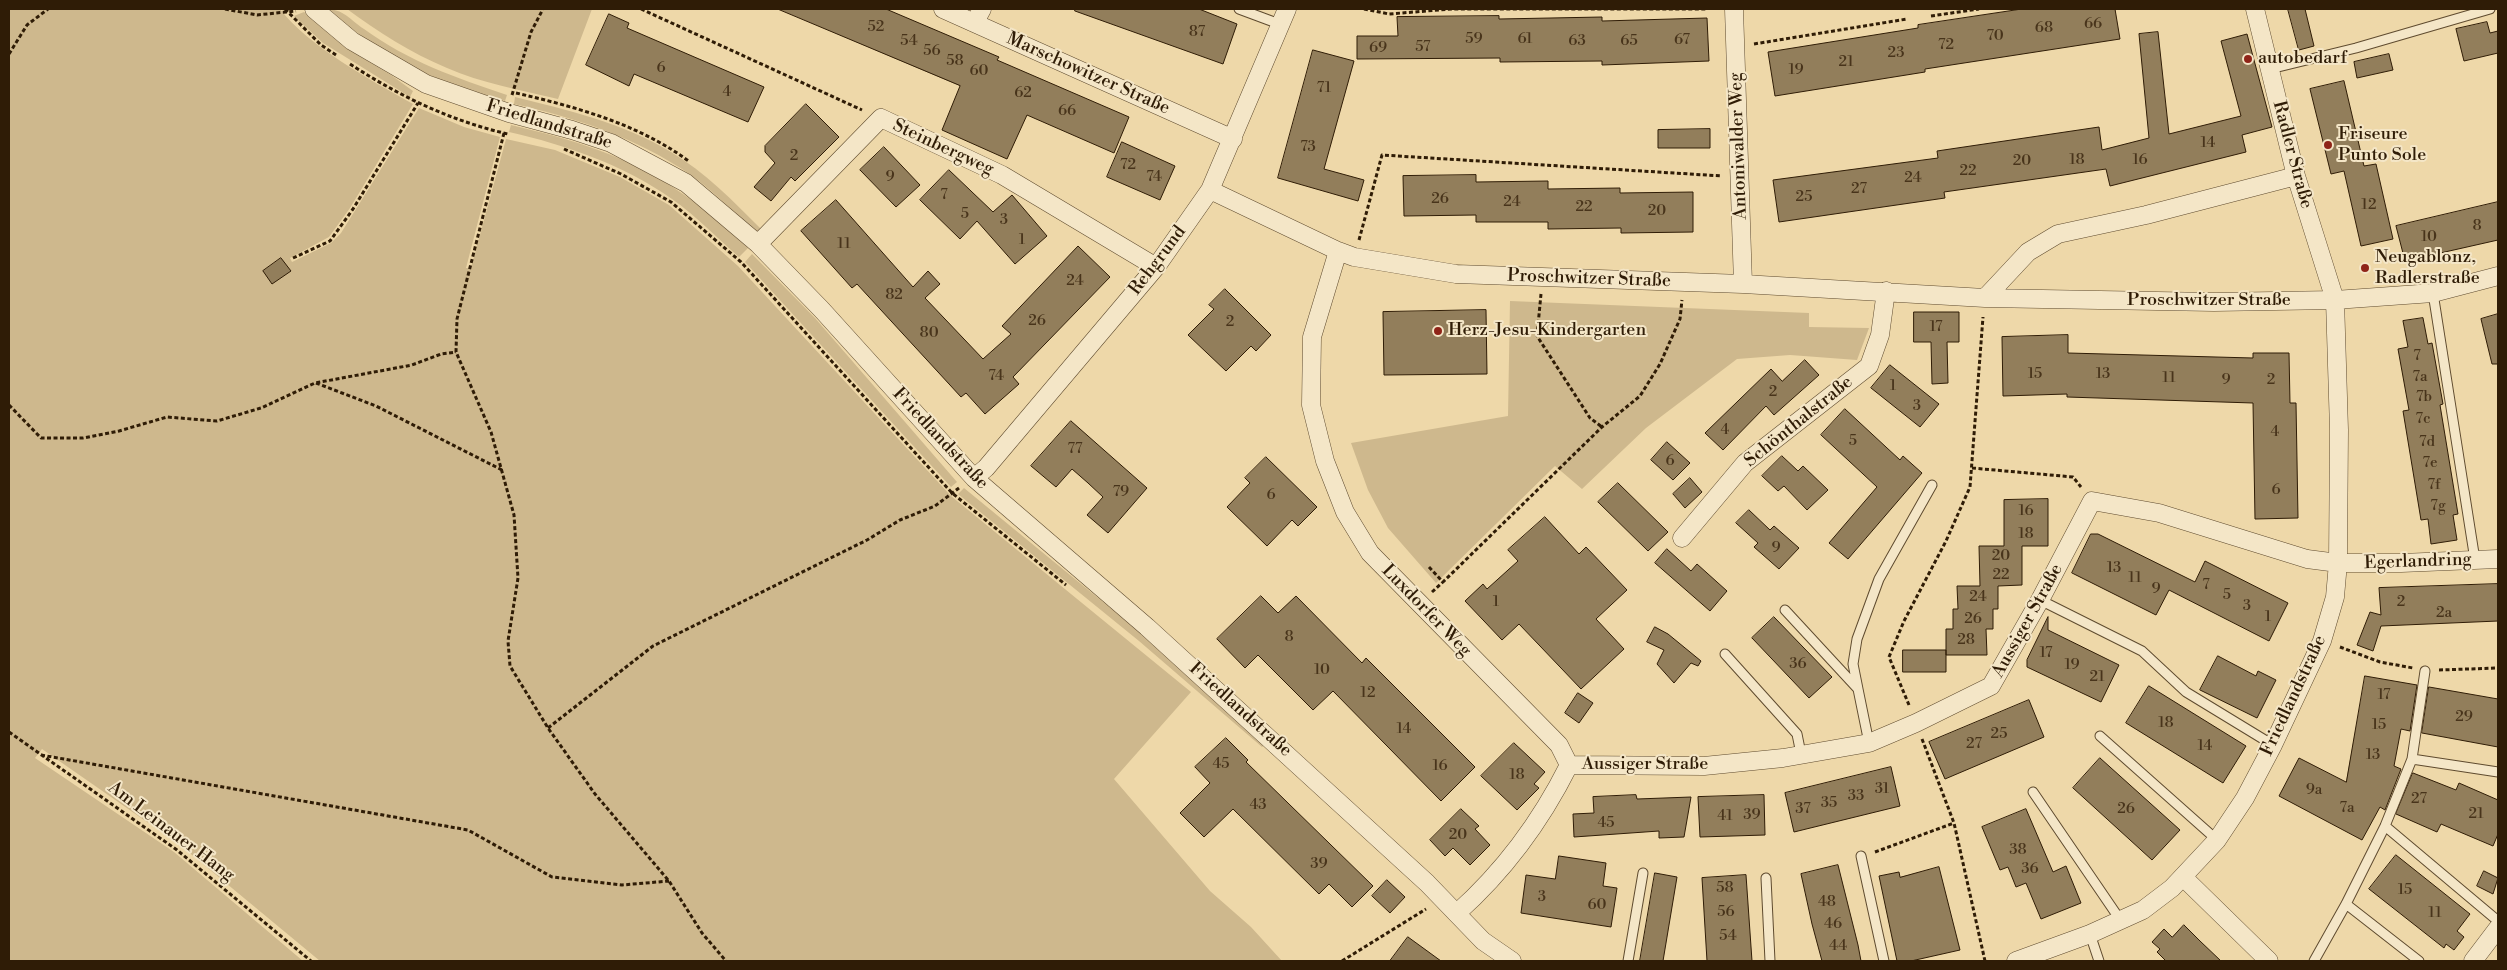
<!DOCTYPE html>
<meta charset="utf-8">
<style>
body{margin:0}
#map{position:relative;width:2507px;height:970px;overflow:hidden;background:#eed8a9;font-family:"Libre Bodoni",serif}
canvas{display:block}
.frame{position:absolute;inset:0;border:10px solid #2f1c06;pointer-events:none}
</style>
<div id="map">
<canvas width="2507" height="970"></canvas>
<div class="frame"></div>
</div>
<script>
const ctx = document.querySelector('canvas').getContext('2d');
ctx.lineJoin = 'round';
function paint(path, color) { ctx.fillStyle = color; ctx.fill(path, 'evenodd'); }
function trace(path, color, width, dash) { ctx.strokeStyle = color; ctx.lineWidth = width; ctx.lineCap = dash ? 'butt' : 'round'; ctx.setLineDash(dash || []); ctx.stroke(path); }
function write(font, color, halo, rows, align = 'center') {
  ctx.font = font + ' "Libre Bodoni",serif'; ctx.lineWidth = 4; ctx.setLineDash([]); ctx.textBaseline = 'middle'; ctx.strokeStyle = halo; ctx.fillStyle = color; for (const [text, x, y, turn = 0] of rows) {
    ctx.save(); ctx.translate(x, y); ctx.rotate((+turn || 0) * Math.PI / 180); ctx.textAlign = isNaN(turn) ? turn : align; if (halo) ctx.strokeText(text, 0, 0); ctx.fillText(text, 0, 0); ctx.restore();
  }
}
const green = new Path2D(`
 M9,9H280C308,46 372,81 413,104L350,208L329,237L290,258L292,262L331,243L341,233L419,108L464,127L500,137L466,268H471L506,139L555,150L620,177L669,205L738,266L951,496L1191,692L1114,779L1210,891L1251,927L1282,961H320L180,845L42,749L35,758L174,852L303,961H9Z
 M325,9C344,9 349,19 364,29C408,61 456,78 507,95L505,101C485,95 463,89 443,81C400,63 361,37 325,9Z
 M347,9H592L558,99C521,90 481,83 447,68C411,53 378,32 347,9Z
 M304,12L346,48L391,75L413,91L410,97L323,43L294,16Z
 M515,97C568,110 623,123 671,152C705,172 733,201 761,229L758,233C736,214 714,192 691,175C635,137 579,119 514,104Z
 M511,125C571,139 629,156 680,192C704,208 726,229 748,248L739,257C717,238 696,216 672,199C624,165 566,145 509,132Z
 M752,254L815,318L957,482L951,487L745,262Z
 M1510,301L1809,313V327L1869,328L1857,360L1790,355L1737,359L1646,428L1582,489L1555,466L1436,583L1388,528L1368,490L1351,443L1508,416Z
 M964,488L1142,634L1265,744L1262,747L1139,641L958,494Z`);
const building = new Path2D(`
 M778,9H886L999,57L997,60L1129,117L1114,153L1027,115L1007,159L942,130L960,86Z
 M1075,9H1199L1237,24L1223,64L1075,11Z
 M2022,9H2115L2120,39L1925,69V72L1775,96L1768,52L1918,28V25Z
 M2288,9H2305L2314,46L2299,50Z
 M609,14L629,23L627,28L764,87L748,122L634,74L629,86L586,65Z
 M1499,16V19L1602,17V21L1707,18L1709,61L1602,65V61L1500,62V58L1357,59V36H1398L1397,17Z
 M2487,22L2490,33L2498,31V53L2464,61L2456,29Z
 M2158,32L2169,134L2241,116L2221,41L2247,34L2272,127L2242,135L2246,152L2110,186L2106,169L1944,192L1945,198L1779,222L1773,180L1938,158L1937,151L2099,127L2102,150L2149,138L2139,34Z
 M1313,50L1354,61L1324,169L1364,180L1358,201L1278,178Z
 M2389,54L2393,70L2357,78L2354,62Z
 M2344,81L2364,166L2376,164L2393,239L2361,246L2344,171L2331,174L2310,89Z
 M806,104L839,137L795,181L791,177L771,201L754,187L775,163L765,152V146Z
 M1710,129V148H1658V130Z
 M1122,142L1175,166L1160,200L1107,177Z
 M884,147L920,185L896,207L860,170Z
 M949,170L993,212L1012,195L1047,236L1015,264L977,221L960,239L920,200Z
 M1476,175V182L1548,181V189L1620,188V193L1693,192V232L1621,233V228L1548,229V222H1476V215L1404,216L1403,176Z
 M836,200L913,287L928,271L940,284L925,298L983,359L1011,334L1002,326L1078,246L1110,277L1013,377L1019,384L985,414L966,393L961,397L857,284L852,288L801,231Z
 M2498,202V240L2405,261L2396,226Z
 M281,258L291,271L272,284L263,271Z
 M1225,289L1271,335L1256,351L1251,346L1226,371L1188,335L1214,309L1209,305Z
 M1486,310L1487,374L1384,375L1383,312Z
 M1914,312H1959V342H1947L1948,383L1932,384L1931,342H1914Z
 M2498,314V364H2492L2481,319Z
 M2423,318L2428,344L2432,343L2443,404L2440,405L2458,514L2453,515L2457,540L2431,544L2428,519L2421,520L2403,411L2409,410L2398,349L2408,347L2403,321Z
 M2068,335V353L2253,358V353H2289L2290,403H2296L2298,518L2255,519L2253,403L2067,397V394L2003,396L2002,337Z
 M1805,360L1819,375L1774,415L1766,406L1723,450L1705,433L1771,369L1782,381Z
 M1890,365L1939,404L1920,427L1871,388Z
 M1845,409L1900,460L1903,456L1922,473L1848,559L1829,543L1877,487L1821,435Z
 M1071,421L1147,488L1108,533L1087,515L1103,497L1088,483L1072,469L1056,487L1031,466Z
 M1667,442L1690,463L1673,480L1651,460Z
 M1782,456L1798,471L1803,466L1828,490L1807,510L1784,486L1778,491L1762,476Z
 M1266,457L1317,507L1298,526L1292,520L1267,546L1227,507L1250,483L1245,478Z
 M1690,478L1702,492L1685,508L1673,494Z
 M1618,483L1668,532L1648,551L1598,502Z
 M2048,499V546H2022V585L1998,586V609H1993V629H1986L1987,655H1946V629H1953V609H1958L1957,586H1980L1979,546H2004V500Z
 M1749,510L1770,530L1774,526L1799,548L1779,569L1754,547L1758,543L1736,523Z
 M1545,517L1579,554L1586,547L1627,590L1596,619L1624,649L1581,689L1519,624L1502,640L1465,601L1483,584L1487,589L1518,561L1508,550Z
 M2091,534H2098L2195,582L2205,561L2288,603L2269,641L2169,590L2156,615L2072,573Z
 M1667,549L1691,571L1697,564L1727,591L1710,611L1655,563Z
 M2498,584V621L2381,626L2373,651L2357,645L2370,612L2381,615L2379,588Z
 M1261,596L1278,613L1296,596L1362,663L1366,658L1475,767L1441,801L1333,691L1313,710L1258,655L1245,668L1217,639Z
 M1774,617L1832,677L1809,698L1752,638Z
 M2048,617V630L2119,665L2101,702L2027,667V660Z
 M1655,627L1668,634L1701,661L1698,666L1691,663L1674,683L1657,664L1664,650L1647,642Z
 M1903,650H1946V672H1903Z
 M2218,656L2256,676L2258,671L2276,680L2257,718L2200,690Z
 M2365,676L2417,685L2410,731L2401,729L2394,766L2401,769L2385,810L2380,807L2362,840L2279,796L2299,758L2346,782Z
 M2149,686L2246,746L2223,783L2126,723Z
 M2429,687L2498,699V747L2422,733Z
 M1578,693L1593,703L1579,723L1565,713Z
 M2029,700L2044,737L1945,779L1929,742Z
 M1226,738L1248,760L1246,762L1373,886L1352,907L1329,884L1319,894L1233,809L1204,837L1180,813L1210,783L1195,767Z
 M1514,743L1545,772L1534,784L1539,788L1517,810L1481,776Z
 M2100,758L2180,830L2152,860L2073,788Z
 M1891,767L1900,806L1794,832L1785,793Z
 M2413,773L2456,790L2459,783L2498,800V834L2493,846L2441,824L2437,832L2396,814Z
 M1636,795L1637,799L1691,797L1684,837L1659,838V831L1574,837L1573,814L1594,813L1593,797Z
 M1764,795L1765,835L1700,837L1698,797Z
 M1461,809L1479,826L1475,829L1490,845L1470,865L1453,848L1445,856L1430,840Z
 M2026,809L2053,872L2066,866L2081,903L2041,919L2026,883L2016,887L2008,867L2000,870L1982,827Z
 M2396,855L2470,914L2457,931L2464,937L2454,950L2446,944L2444,948L2369,889Z
 M1559,856L1606,863L1603,886L1617,888L1611,927L1521,913L1526,875L1555,879Z
 M1838,865L1858,945L1861,961H1822L1812,924L1801,874Z
 M1939,867L1960,950L1911,961H1897L1879,876L1899,872L1900,877Z
 M2484,871L2498,878L2493,894L2477,886Z
 M1655,873L1677,877L1663,961H1640Z
 M1746,875L1752,961H1707L1702,878Z
 M1387,880L1405,897L1390,913L1372,896Z
 M2184,925L2200,941L2221,961H2166L2157,952L2160,949L2152,942L2164,929L2172,937Z
 M1408,937L1441,961H1390Z`);
const path = new Path2D(`
 M225,9L257,15L296,11
 M285,9L321,45L336,55
 M641,9L862,110
 M1364,9L1389,14L1452,9H1707
 M1931,16L1979,9
 M1754,44L1907,19
 M9,54L27,25L48,9
 M350,64C399,96 451,121 508,134
 M516,93C576,107 639,124 690,162
 M512,95L531,32L543,9
 M504,133L457,319L456,352L491,432L514,515L518,578L508,641L510,666L548,728L595,794L669,881L702,933L726,961
 M564,149L621,174L671,202L741,262L952,493L1066,585
 M1359,240L1382,155L1722,176
 M293,258L330,241L353,209L418,103
 M1541,294L1537,336L1590,418L1602,427
 M316,383L376,406L502,470
 M9,405L41,438H83L119,431L167,417L217,421L261,408L315,383L412,365L441,354L456,352
 M1972,468L2073,477L2081,487
 M1429,567L1443,582L1602,427L1640,396L1660,364L1680,319L1682,300
 M1432,592L1443,582
 M2340,647L2380,662L2413,668
 M2439,670L2498,668
 M1909,705L1889,657L1904,621L1946,541L1970,487L1983,317
 M548,728L653,646L867,540L900,520L935,506L959,488
 M9,732L177,850L311,961
 M1922,739L1954,823L1985,961
 M41,755L468,830L552,877L622,885L669,881
 M1875,852L1954,823
 M1342,961L1426,909`);
const service = new Path2D(`
 M1239,9L1282,25
 M2270,69L2356,48L2490,9
 M2433,293L2475,560
 M2040,600L2142,651L2186,692L2273,745
 M1785,610L1858,689L1869,743
 M1725,654L1797,734L1801,754
 M1858,689L1853,664L1857,639L1879,579L1932,485
 M2100,736L2217,840
 M2412,759L2498,772
 M2033,792L2121,921
 M2385,826L2498,921
 M1861,856L1884,961
 M1766,878L1770,961
 M2346,904L2419,961
 M2090,934L2099,961
 M1628,961L1643,873
 M2314,961L2346,904L2385,826L2412,759L2425,671`);
const minor = new Path2D(`
 M314,9L352,41L426,84L509,113L572,130L611,143L686,183L758,244L822,310L974,478L1147,627L1427,883L1483,941L1512,961
 M943,9L1233,139
 M1734,9L1743,284
 M975,22L982,9
 M1210,190L1338,251L1354,257L1456,274L1743,284L1985,298L2214,302L2335,300L2433,293L2498,276
 M758,244L881,118L1002,175L1156,267
 M1338,251L1312,337L1311,405L1325,461L1345,512L1370,553L1559,745L1569,765C1541,821 1503,872 1457,913
 M1985,298L2028,252L2058,234L2146,215L2296,176
 M974,478L986,468L1156,267L1210,190L1287,9
 M1682,538L1745,463L1869,366L1880,335L1886,291
 M1569,765L1704,766L1783,758L1869,743L1916,723L1991,686L2040,600L2092,501L2159,513L2307,559L2338,563H2401L2498,559
 M2183,877L2269,961
 M2016,961L2090,934L2143,910L2172,888L2217,840L2245,798L2273,745L2322,641L2335,597L2338,563L2339,430L2335,300L2296,176L2255,9
 M2473,961L2498,928`);
const markers = [
 [2248,59,5,"#8f2418"],
 [2328,145,5,"#8f2418"],
 [2365,268,5,"#8f2418"],
 [1438,331,5,"#8f2418"]
];
const numberNames = [
 ["66",2093,24],
 ["52",876,27],
 ["68",2044,28],
 ["87",1197,32],
 ["70",1995,36],
 ["59",1474,39],
 ["61",1525,39],
 ["67",1682,40],
 ["54",909,41],
 ["63",1577,41],
 ["65",1629,41],
 ["72",1946,45],
 ["57",1423,47],
 ["69",1378,48],
 ["56",932,51],
 ["23",1896,53],
 ["58",955,61],
 ["21",1846,62],
 ["6",661,68],
 ["19",1796,70],
 ["60",979,71],
 ["71",1324,88],
 ["4",727,92],
 ["62",1023,93],
 ["66",1067,111],
 ["14",2208,143],
 ["73",1308,147],
 ["2",794,156],
 ["18",2077,160],
 ["16",2140,160],
 ["20",2022,161],
 ["72",1128,165],
 ["22",1968,171],
 ["9",890,177],
 ["74",1154,177],
 ["24",1913,178],
 ["27",1859,189],
 ["7",944,195],
 ["25",1804,197],
 ["26",1440,199],
 ["24",1512,202],
 ["12",2369,205],
 ["22",1584,207],
 ["20",1657,211],
 ["5",965,214],
 ["3",1004,220],
 ["8",2477,226],
 ["10",2429,237],
 ["1",1022,240],
 ["11",844,244],
 ["24",1075,281],
 ["82",894,295],
 ["26",1037,321],
 ["2",1230,322],
 ["17",1936,327],
 ["80",929,333],
 ["7",2417,356],
 ["15",2035,374],
 ["13",2103,374],
 ["74",996,376],
 ["7a",2420,377],
 ["11",2169,378],
 ["9",2226,380],
 ["2",2271,380],
 ["1",1893,386],
 ["2",1773,392],
 ["7b",2424,397],
 ["3",1917,406],
 ["7c",2423,419],
 ["4",1725,430],
 ["4",2275,432],
 ["5",1853,441],
 ["7d",2427,442],
 ["77",1075,449],
 ["6",1670,461],
 ["7e",2430,463],
 ["7f",2434,485],
 ["6",2276,490],
 ["79",1121,492],
 ["6",1271,495],
 ["7g",2438,506],
 ["16",2026,511],
 ["18",2026,534],
 ["9",1776,548],
 ["20",2001,556],
 ["13",2114,568],
 ["22",2001,575],
 ["11",2135,578],
 ["7",2206,585],
 ["9",2156,589],
 ["5",2227,595],
 ["24",1978,597],
 ["1",1496,602],
 ["2",2401,602],
 ["3",2247,606],
 ["2a",2444,613],
 ["1",2268,617],
 ["26",1973,619],
 ["8",1289,637],
 ["28",1966,640],
 ["17",2046,653],
 ["36",1798,664],
 ["19",2072,665],
 ["10",1322,670],
 ["21",2097,677],
 ["12",1368,693],
 ["17",2384,695],
 ["29",2464,717],
 ["18",2166,723],
 ["15",2379,725],
 ["14",1404,729],
 ["25",1999,734],
 ["27",1974,744],
 ["14",2205,746],
 ["13",2373,755],
 ["45",1221,764],
 ["16",1440,766],
 ["18",1517,775],
 ["31",1882,789],
 ["9a",2314,790],
 ["33",1856,796],
 ["27",2419,799],
 ["35",1829,803],
 ["43",1258,805],
 ["7a",2347,808],
 ["37",1803,809],
 ["26",2126,809],
 ["21",2476,814],
 ["39",1752,815],
 ["41",1725,816],
 ["45",1606,823],
 ["20",1458,835],
 ["38",2018,850],
 ["39",1319,864],
 ["36",2030,869],
 ["58",1725,888],
 ["15",2405,890],
 ["3",1542,897],
 ["48",1827,902],
 ["60",1597,905],
 ["56",1726,912],
 ["11",2435,913],
 ["46",1833,924],
 ["54",1728,936],
 ["44",1838,946]
];
const poiNames = [
 ["autobedarf",2258,59],
 ["Friseure",2338,135],
 ["Punto Sole",2338,156],
 ["Neugablonz,",2375,258],
 ["Radlerstraße",2375,279],
 ["Herz-Jesu-Kindergarten",1448,331]
];
const streetNames = [
 ["Marschowitzer Straße",1088,74,24],
 ["Friedlandstraße",549,125,17],
 ["Antoniwalder Weg",1739,146,-92],
 ["Steinbergweg",943,148,25],
 ["Radler Straße",2292,155,75],
 ["Rehgrund",1158,261,-53],
 ["Proschwitzer Straße",1589,279,2],
 ["Proschwitzer Straße",2209,301],
 ["Schönthalstraße",1799,422,-39],
 ["Friedlandstraße",940,439,47],
 ["Egerlandring",2418,562,-2],
 ["Luxdorfer Weg",1426,611,46],
 ["Aussiger Straße",2028,621,-61],
 ["Friedlandstraße",2294,696,-65],
 ["Friedlandstraße",1240,710,42],
 ["Aussiger Straße",1645,765],
 ["Am Leinauer Hang",171,832,37]
];
paint(green, '#ceb88d');
paint(building, '#927e5b');
trace(building, '#2f1c06', 1);
trace(service, '#5f4b2f', 11);
trace(minor, '#5f4b2f', 19);
trace(path, '#2f1c06', 3, [4, 2.5]);
trace(service, '#f4e6c7', 9);
trace(minor, '#f4e6c7', 18);
for (const [x, y, r, color] of markers) { const dot = new Path2D(); dot.arc(x, y, r, 0, 2 * Math.PI); ctx.fillStyle = color; ctx.fill(dot); trace(dot, '#f4e6c7', 2); }
write('15px', '#48341b', null, numberNames);
write('18px', '#2f1c06', '#f4e6c7', poiNames, 'left');
write('18px', '#2f1c06', '#f4e6c7', streetNames);
</script>
